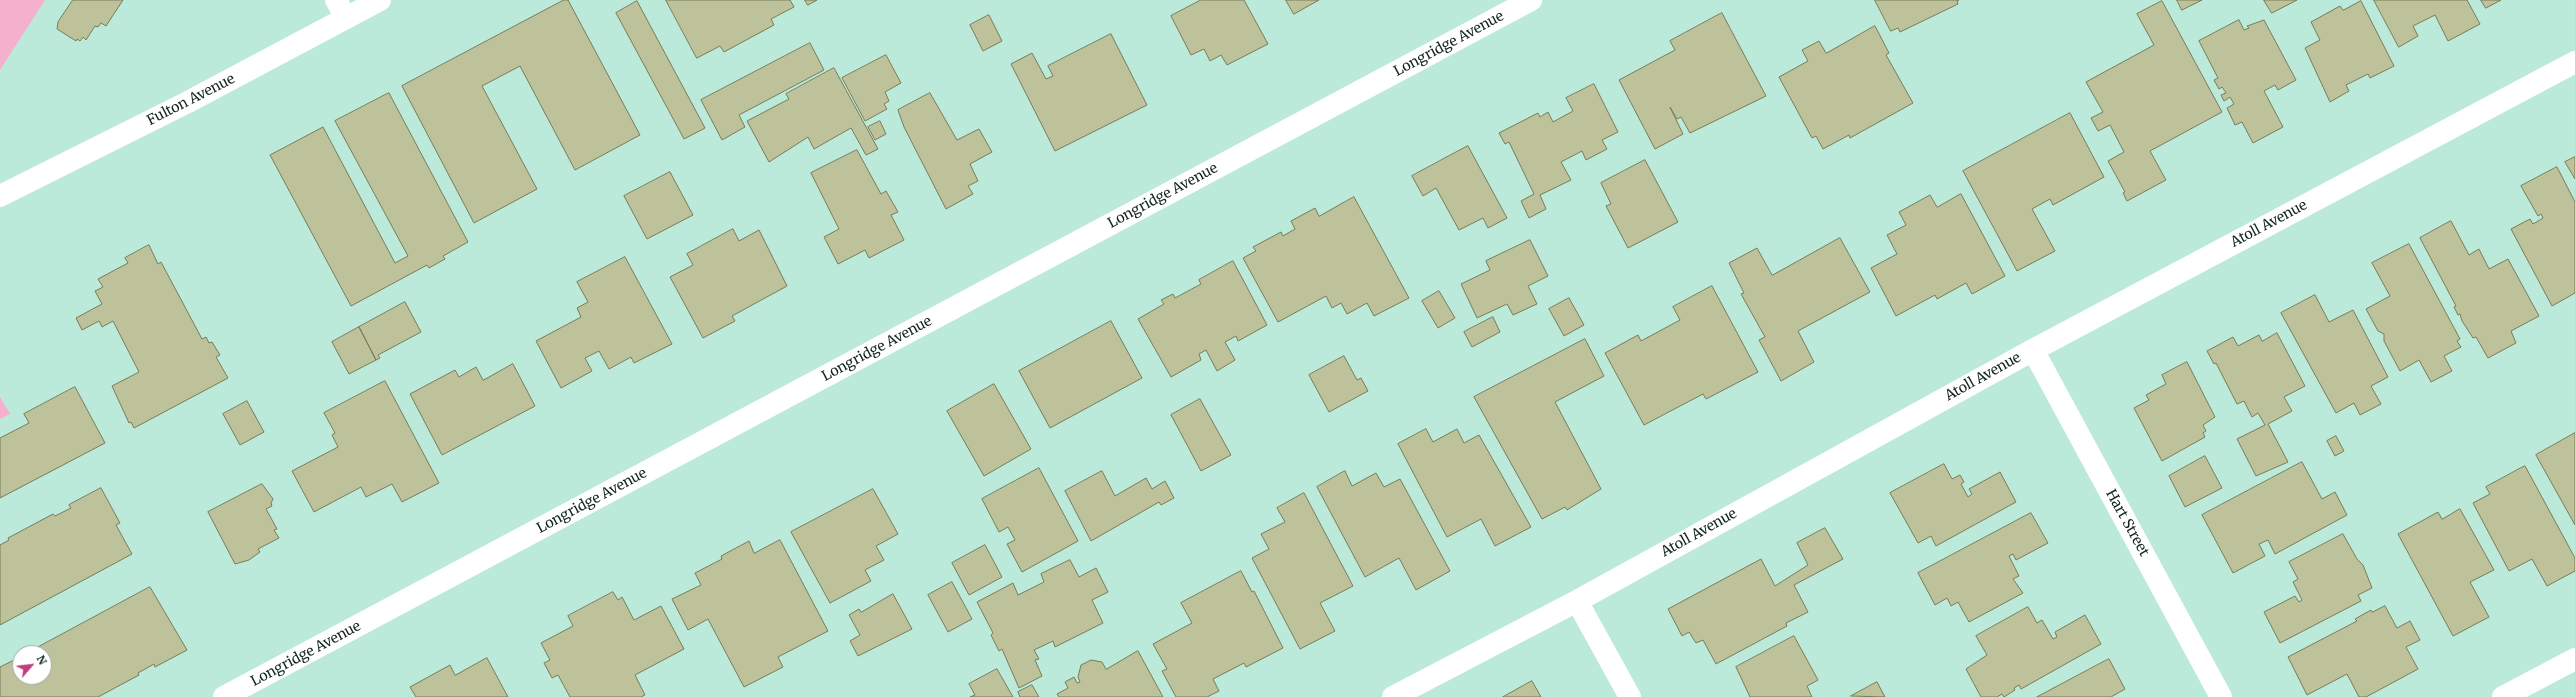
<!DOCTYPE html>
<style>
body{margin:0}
#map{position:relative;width:2575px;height:697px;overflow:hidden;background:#bceada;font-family:Merriweather,serif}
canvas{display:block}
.north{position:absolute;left:12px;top:645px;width:40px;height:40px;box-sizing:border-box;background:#fff;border:1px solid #a1a8a6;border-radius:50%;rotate:62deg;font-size:11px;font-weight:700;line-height:16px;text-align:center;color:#132520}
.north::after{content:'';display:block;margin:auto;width:14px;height:18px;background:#c13d81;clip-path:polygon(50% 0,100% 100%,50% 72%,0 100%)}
</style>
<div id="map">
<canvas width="2575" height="697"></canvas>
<div class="north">N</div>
</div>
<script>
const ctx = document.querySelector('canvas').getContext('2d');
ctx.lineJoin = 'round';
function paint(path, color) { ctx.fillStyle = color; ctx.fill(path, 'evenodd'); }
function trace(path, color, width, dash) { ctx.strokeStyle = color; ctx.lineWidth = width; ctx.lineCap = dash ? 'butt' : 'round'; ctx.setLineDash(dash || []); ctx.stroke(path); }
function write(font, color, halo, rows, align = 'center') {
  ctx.font = font + ' Merriweather,serif'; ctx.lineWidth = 3; ctx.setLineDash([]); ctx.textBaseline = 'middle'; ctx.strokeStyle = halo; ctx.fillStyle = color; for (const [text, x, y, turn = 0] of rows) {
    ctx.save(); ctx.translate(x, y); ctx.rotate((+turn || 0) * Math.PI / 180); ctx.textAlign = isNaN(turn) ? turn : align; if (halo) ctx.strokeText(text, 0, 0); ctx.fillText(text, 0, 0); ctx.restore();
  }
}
const green = new Path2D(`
 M0,0H45L0,70Z
 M0,397L10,414L0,419Z`);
const building = new Path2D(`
 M73,0H123L106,26L101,23L98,27L95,26L86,40L83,37L80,41L77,39L76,41L57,29L58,22Z
 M564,0H568L640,135L575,170L520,66L482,86L537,189L474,223L402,86Z
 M666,0H790L794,7L771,19L774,25L724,52L720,46L697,58Z
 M805,0H817L808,5Z
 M1201,0H1244L1268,44L1227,65L1221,55L1210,61L1204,49L1191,55L1171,16Z
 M1286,0H1319L1294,14Z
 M1875,0H1959L1957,1L1958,4L1900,32L1898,28L1891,31Z
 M2177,0H2202L2182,10Z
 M2264,0H2297L2272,13Z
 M2374,0H2467L2480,24L2448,41L2435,15L2413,26L2418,36L2399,47Z
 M2481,0H2501L2486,8Z
 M637,1L705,128L684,139L616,13Z
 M2162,1L2222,112L2150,151L2166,180L2127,201L2123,193L2125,192L2108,161L2124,152L2110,125L2098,131L2091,118L2103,112L2086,82L2154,45L2137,14Z
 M2361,1L2394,66L2370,78L2368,74L2346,85L2349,91L2330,102L2305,48L2320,40L2311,22L2340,6L2343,10Z
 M1722,13L1766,96L1690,133L1681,117L1677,119L1670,107L1683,134L1655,149L1619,80L1675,50L1670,41Z
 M989,15L1002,41L983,51L970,25Z
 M2239,20L2244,30L2249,28L2247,26L2264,20L2296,80L2278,90L2275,85L2264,91L2283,127L2253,143L2242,122L2235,125L2227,108L2234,104L2230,97L2224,101L2221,95L2226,93L2222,87L2219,89L2214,80L2218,78L2199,41Z
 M1875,26L1889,53L1886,55L1913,103L1850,138L1849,135L1823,149L1816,136L1812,138L1779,77L1808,61L1802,50L1819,41L1826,53Z
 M1111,34L1147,105L1055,151L1011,64L1032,53L1046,79L1053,76L1048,66Z
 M810,43L824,70L739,115L745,127L722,140L701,100Z
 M886,55L901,83L885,92L889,101L884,104L887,109L865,121L842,78Z
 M834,68L878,149L866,155L851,128L814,149L808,137L769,162L747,121L789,99L786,94Z
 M1594,84L1618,132L1602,140L1607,149L1586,160L1582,151L1561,162L1571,180L1540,195L1546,209L1529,218L1521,201L1534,194L1509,142L1505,144L1499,133L1538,113L1540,117L1548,112L1553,122L1573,111L1566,98Z
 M389,93L468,242L443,256L445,259L429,268L427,265L351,306L270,155L323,127L395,263L408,256L335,121Z
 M930,93L957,140L979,129L992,152L970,164L978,181L968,186L973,194L946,209L904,127L898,110Z
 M2070,113L2104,177L2053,205L2050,199L2032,209L2055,251L2017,271L1963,171Z
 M880,121L886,134L875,140L868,127Z
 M1468,146L1507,218L1488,228L1483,218L1459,230L1436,188L1423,196L1412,176Z
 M857,150L881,194L886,191L898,212L891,215L904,240L869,258L865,250L838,264L824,237L839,229L811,173Z
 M2575,157V179L2565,162Z
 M1645,160L1678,222L1628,248L1606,206L1611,204L1601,183Z
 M2557,167L2575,202V293L2552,306L2511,229L2530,219L2533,224L2543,218L2541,214L2538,216L2521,186Z
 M670,172L693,215L647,239L624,196Z
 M1961,194L2005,276L1972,294L1966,283L1937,299L1935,295L1896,316L1871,268L1897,254L1887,235L1906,225L1899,212L1930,195L1937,207Z
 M1354,197L1409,298L1374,316L1367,303L1347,314L1341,303L1332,308L1326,296L1278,322L1243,258L1256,251L1253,247L1281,232L1283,236L1295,229L1291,221L1315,208L1319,216Z
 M2451,221L2469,255L2479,249L2489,269L2508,259L2539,316L2511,331L2516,343L2488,358L2476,337L2473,338L2462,321L2460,314L2458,315L2454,307L2456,306L2420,238Z
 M733,229L739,241L759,230L787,286L732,316L735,321L703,338L670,277L693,265L687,254Z
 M1840,238L1870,292L1798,331L1814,362L1781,381L1759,340L1765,337L1741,294L1744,293L1729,263L1757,248L1772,275Z
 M1530,240L1548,276L1528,286L1537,304L1513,315L1507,304L1477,318L1461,284L1490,270L1486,261Z
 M2409,244L2460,339L2457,341L2461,347L2444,356L2452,371L2431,382L2419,360L2400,371L2384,341V334L2378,331L2366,309L2390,296L2372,263Z
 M149,245L158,264L161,262L202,339L206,337L209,343L212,342L220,355L216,357L228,378L134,428L131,422L129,423L112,386L139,372L113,321L102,327L99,321L82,330L76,318L102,304L95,291L103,287L98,279L128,263L125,258Z
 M625,257L672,344L634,363L631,357L609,369L599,351L585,358L592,371L561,388L536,341L581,317L577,308L588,302L577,282Z
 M1233,261L1267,325L1238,341L1236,336L1225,342L1235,360L1217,371L1206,350L1199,354L1201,360L1171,377L1138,319L1164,304L1161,300L1173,294L1175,298L1201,284L1199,280Z
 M1712,286L1758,372L1706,399L1703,394L1644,425L1605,353L1638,335L1641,341L1680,320L1673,307Z
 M1439,291L1455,318L1438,328L1422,301Z
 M2315,295L2329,322L2353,310L2388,377L2371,386L2381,404L2360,415L2354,403L2336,413L2281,313Z
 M1569,298L1584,325L1564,336L1549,309Z
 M405,302L421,332L378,355L380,358L376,360L359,327Z
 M1493,317L1500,332L1472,347L1464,332Z
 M1111,321L1142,378L1050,428L1019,371Z
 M359,327L376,360L349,374L332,342Z
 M2277,333L2305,386L2284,397L2292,411L2268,424L2288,462L2256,476L2237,439L2265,425L2258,413L2252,417L2244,401L2237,404L2216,363L2214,364L2207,351L2233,337L2238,346L2259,335L2262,341Z
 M1585,339L1604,376L1555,402L1601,489L1567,510L1565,507L1542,519L1474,397Z
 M1344,356L1357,380L1361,378L1368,391L1329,412L1309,375Z
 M2187,362L2215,417L2203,425L2206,431L2203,433L2205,437L2162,461L2134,408L2149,400L2146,395L2166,384L2162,375Z
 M513,364L535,406L442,455L410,394L455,370L459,377L476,367L483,380Z
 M385,381L439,483L402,502L392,484L366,497L361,487L314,512L292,471L338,447L332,435L335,433L324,413Z
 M994,384L1031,449L984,476L947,411Z
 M75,387L105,443L0,498V438L29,423L24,414Z
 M1200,399L1231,455L1201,471L1171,415Z
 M247,401L264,432L240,445L223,414Z
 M1426,429L1433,442L1457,429L1464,443L1479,435L1531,527L1495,546L1481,519L1447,537L1398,444Z
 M2575,433V525L2536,455Z
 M2336,436L2344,451L2335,456L2327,441Z
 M2205,456L2222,488L2185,507L2169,476Z
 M2302,462L2322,499L2335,492L2347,515L2275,554L2268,540L2259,544L2265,556L2233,573L2202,515Z
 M1944,464L1952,479L1960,475L1964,482L1961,484L1968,497L1972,494L1969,489L2000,472L2016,502L1936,546L1931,536L1918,543L1890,493Z
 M2525,466L2575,558V571L2547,586L2532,559L2509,571L2473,503L2490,494L2486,487Z
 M1039,468L1078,541L1022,572L1007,544L1015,540L1008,527L999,532L982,499Z
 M1102,471L1115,496L1146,478L1152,489L1165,481L1174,498L1161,505L1159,502L1091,541L1065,491Z
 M1345,471L1352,486L1376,473L1384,487L1400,479L1450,571L1416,590L1399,558L1365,577L1317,487Z
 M262,484L273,499L271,503L272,506L266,509L277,529L274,530L279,538L258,549L260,552L249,560L235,564L208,512Z
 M101,488L120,523L116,525L132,554L0,625V545L9,540L8,538L53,514L55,516L71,508L69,505Z
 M873,489L898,534L876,546L884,560L865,570L871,581L830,603L791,532Z
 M1304,493L1353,586L1320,603L1335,631L1300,649L1252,558L1269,549L1261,534L1285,522L1277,508Z
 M2460,509L2494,570L2470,582L2489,617L2453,636L2398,534L2438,512L2442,519Z
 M2031,513L2048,543L2016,560L2013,554L2009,556L2019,576L2013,579L2023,593L1969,622L1958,602L1951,606L1947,598L1935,605L1918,573Z
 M1825,528L1843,559L1794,585L1808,612L1786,623L1787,626L1716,664L1703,640L1696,643L1689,632L1682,636L1668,609L1761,559L1775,586L1808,565L1797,543Z
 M2343,534L2357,559L2363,565L2372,588L2358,595L2361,601L2280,643L2264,612L2295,596L2299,602L2302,600L2293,582L2298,579L2289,562Z
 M780,540L828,631L778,657L783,667L744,687L708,619L688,630L672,599L701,585L695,573L722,559L721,556L749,541L754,553Z
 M985,545L1002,577L969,595L952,563Z
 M1070,560L1079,577L1096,568L1108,592L1092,600L1103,623L1055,647L1053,641L1034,650L1039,659L1035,660L1042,676L1019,688L1002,649L999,651L991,635L993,633L977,602L1013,583L1018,595L1044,582L1041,574Z
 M1241,571L1252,592L1254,591L1283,648L1246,667L1244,663L1213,679L1219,691L1207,697H1176L1162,671L1167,669L1153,644L1192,623L1181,603Z
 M952,582L972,619L948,632L928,595Z
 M150,587L187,650L155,667L154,664L138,673L139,675L98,697H0V667L20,657V677H44V653H27Z
 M613,592L618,600L622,597L634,620L661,606L684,649L635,675L645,695L641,697H570L558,675L552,678L544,663L550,660L541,643L573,626L568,616Z
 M893,594L912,629L858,656L850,641L860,635L849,615L859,609L861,612Z
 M2385,606L2397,628L2410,621L2420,640L2406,647L2418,669L2366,697H2359L2347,674L2307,695L2288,657L2357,621L2355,619L2371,610L2372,612Z
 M2028,607L2037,623L2042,620L2053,639L2057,637L2055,632L2085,615L2101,644L2021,689L2019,685L2014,688L2015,690L2004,697L2002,694L1997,697H1981L1966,669L1987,655L1976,636Z
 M1794,636L1818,680L1807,686L1812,697H1750L1736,667Z
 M1138,651L1163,697H1059L1057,694L1068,688L1065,682L1074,677L1077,683L1080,682L1078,677L1081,665L1091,660L1102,662L1106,669Z
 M487,658L508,697H416L410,687L450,665L455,675Z
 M2109,659L2125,689L2111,697H2037Z
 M997,669L1013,697H970L975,695L969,684Z
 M1532,681L1541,697H1503Z
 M1877,682L1885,697L1851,696Z
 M1032,685L1039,697H1020L1018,692Z`);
const minor = new Path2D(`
 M336,0L346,18
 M0,196L188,102L380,0
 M2033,350L2221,697
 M1577,601L1630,697
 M224,697L1531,0
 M1393,697L1577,601L2033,350L2575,62
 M2503,697L2575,659`);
const streetNames = [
 ["Longridge Avenue",1449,44,-28],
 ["Fulton Avenue",191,100,-27],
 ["Longridge Avenue",1163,196,-28],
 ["Atoll Avenue",2269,224,-28],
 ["Longridge Avenue",877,349,-28],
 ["Atoll Avenue",1983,377,-29],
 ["Longridge Avenue",592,501,-28],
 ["Hart Street",2127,523,61],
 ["Atoll Avenue",1699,533,-29],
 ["Longridge Avenue",306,654,-28]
];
paint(green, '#f4b0cc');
paint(building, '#bdc29b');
trace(building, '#787b58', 1);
trace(minor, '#fff', 22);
write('14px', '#132520', '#fff', streetNames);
</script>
